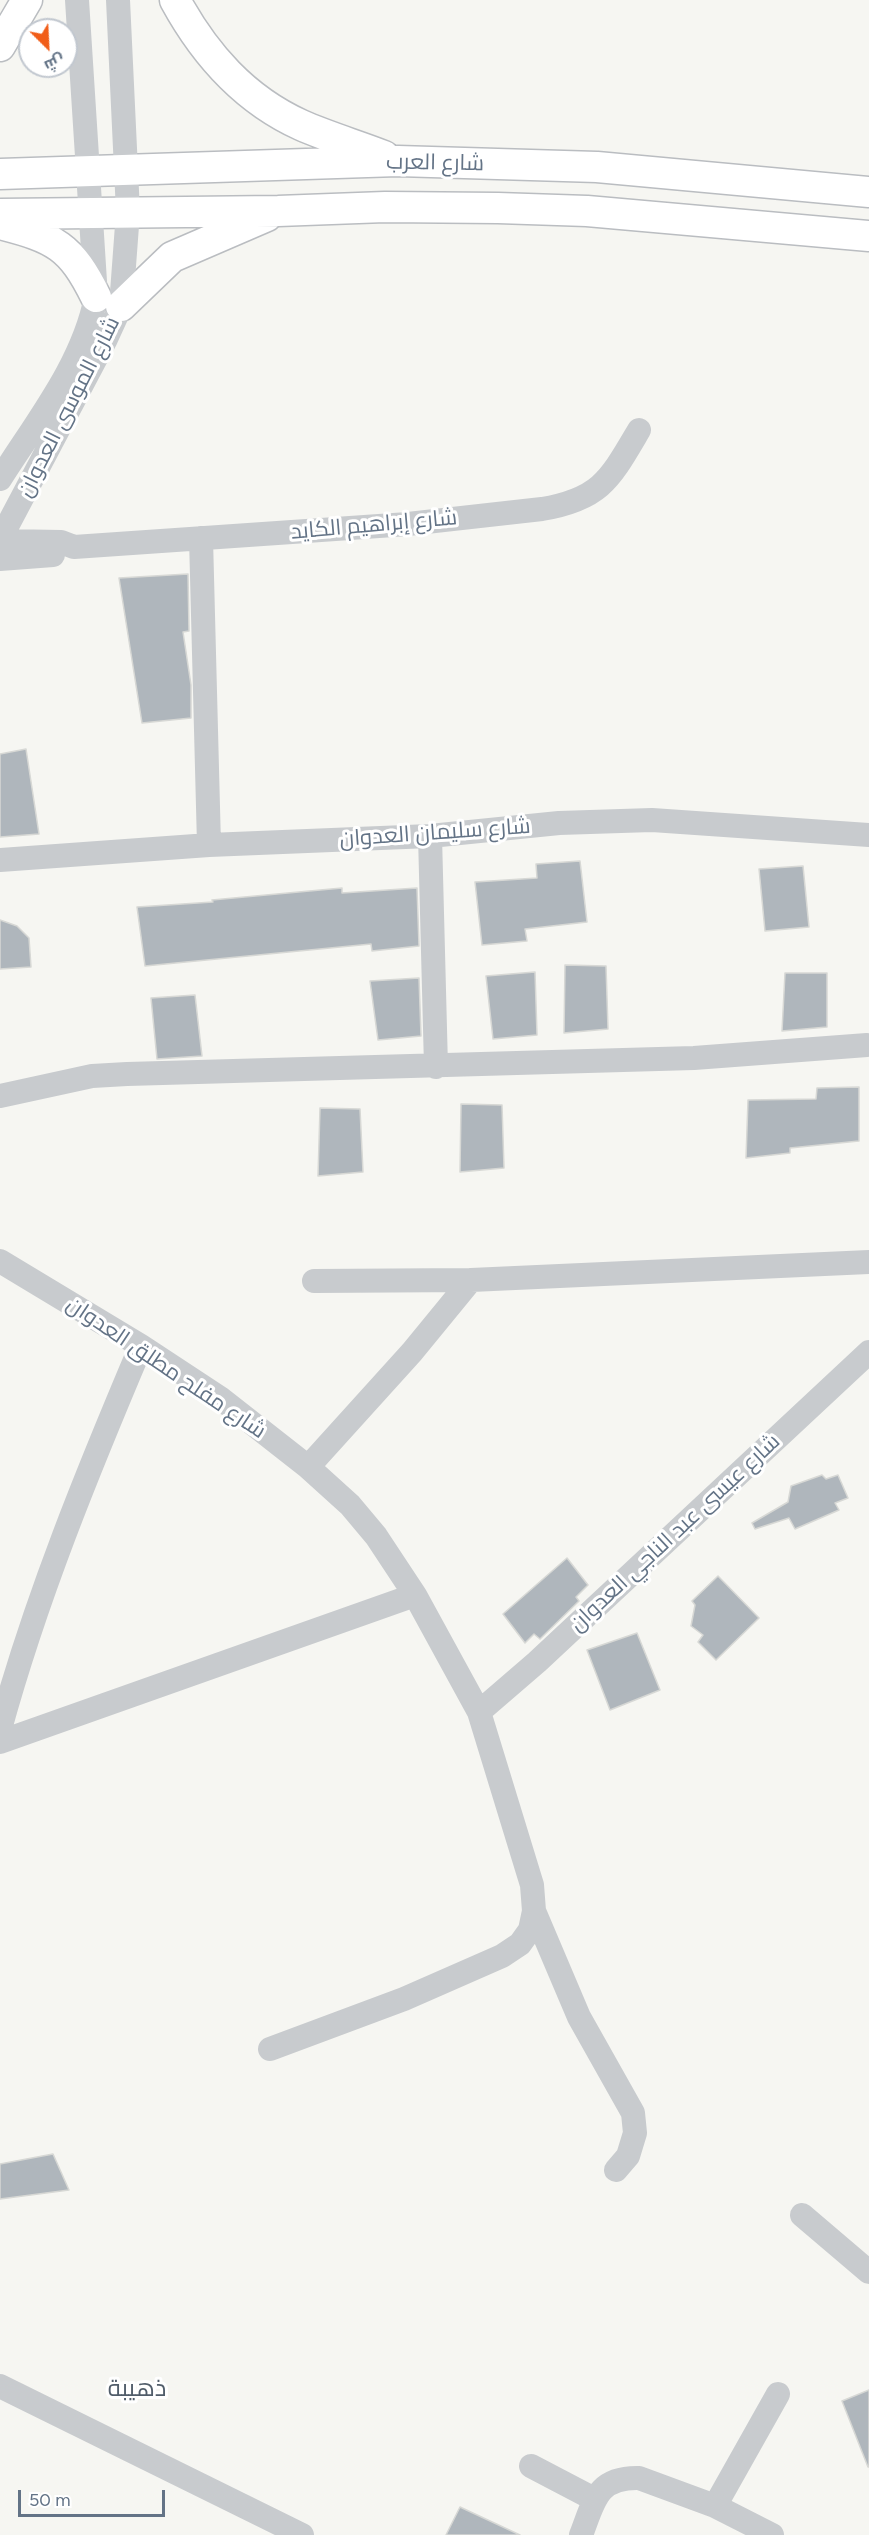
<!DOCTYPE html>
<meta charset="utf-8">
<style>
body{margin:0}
#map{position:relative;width:869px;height:2535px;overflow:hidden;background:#f6f6f2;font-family:Figtree,Cairo,sans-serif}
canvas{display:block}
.north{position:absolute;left:18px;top:18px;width:60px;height:60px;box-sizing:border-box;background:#fff;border:2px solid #c1c7cf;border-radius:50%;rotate:156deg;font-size:16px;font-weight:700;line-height:24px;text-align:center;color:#637386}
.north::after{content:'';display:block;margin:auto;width:21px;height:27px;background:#f15d18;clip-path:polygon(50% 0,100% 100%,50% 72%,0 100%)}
.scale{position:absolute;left:18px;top:2490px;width:147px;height:27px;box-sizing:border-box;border:3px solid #637386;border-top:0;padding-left:8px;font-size:18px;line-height:21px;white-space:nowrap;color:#637386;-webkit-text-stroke:4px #fff;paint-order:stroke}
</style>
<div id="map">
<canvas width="869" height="2535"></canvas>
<div class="north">ش</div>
<div class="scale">50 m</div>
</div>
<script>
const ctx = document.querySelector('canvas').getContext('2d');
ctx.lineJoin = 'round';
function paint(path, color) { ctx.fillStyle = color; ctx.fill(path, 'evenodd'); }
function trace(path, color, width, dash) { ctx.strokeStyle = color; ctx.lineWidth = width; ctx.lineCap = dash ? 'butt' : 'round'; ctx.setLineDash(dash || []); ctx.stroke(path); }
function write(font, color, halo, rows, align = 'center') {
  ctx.font = font + ' Figtree,Cairo,sans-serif'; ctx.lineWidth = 6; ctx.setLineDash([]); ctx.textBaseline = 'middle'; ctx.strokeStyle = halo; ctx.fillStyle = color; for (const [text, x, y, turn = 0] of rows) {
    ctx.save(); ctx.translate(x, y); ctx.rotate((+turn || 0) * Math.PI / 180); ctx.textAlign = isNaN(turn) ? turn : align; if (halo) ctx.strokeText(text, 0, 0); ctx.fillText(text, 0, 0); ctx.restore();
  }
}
const building = new Path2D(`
 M188,574L189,631L183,632L191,685V718L142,723L119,578Z
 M26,749L39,834L0,837V754Z
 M580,861L587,922L525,929L527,941L482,945L475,882L537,878L536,864Z
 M803,866L809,927L765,931L759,869Z
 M342,888V893L417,888L419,946L372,951L371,944L145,966L137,907L213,902L212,900Z
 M0,920L17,926L29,938L31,967L0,969Z
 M565,965L606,966L608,1029L564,1033Z
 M535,972L537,1035L493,1039L486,976Z
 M785,973H827V1027L782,1031Z
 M419,978L421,1036L378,1040L370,981Z
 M195,995L202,1056L157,1059L151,998Z
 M859,1087V1141L790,1148V1153L746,1158L748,1100L816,1099L817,1088Z
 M461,1104L502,1105L504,1168L460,1172Z
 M320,1108L360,1109L363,1172L318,1176Z
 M822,1475L826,1479L838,1475L848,1498L835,1503L839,1510L795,1529L789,1518L755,1529L752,1523L788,1502L791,1486Z
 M567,1558L588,1585L576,1597L579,1601L540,1639L534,1634L525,1643L503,1614Z
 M718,1576L759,1618L716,1660L698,1642L703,1635L691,1626L695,1605L692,1601Z
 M637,1633L660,1690L610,1710L587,1650Z
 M53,2154L69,2190L0,2199V2164Z
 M869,2390V2467H868L842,2401Z
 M460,2507L520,2535H446Z`);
const minor = new Path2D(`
 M0,479C36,422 83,364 96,297L77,0
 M3,534L105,341L121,306L128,212L118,0
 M201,538L209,845
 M4,541L61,542L74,547L408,524L542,509C601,499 610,479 639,430
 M0,559L53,555
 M430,836L436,1067
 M0,860L209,845L430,836L559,823L652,820L869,835
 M0,1096L92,1076L127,1074L694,1058L867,1045
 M0,1261L141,1346L220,1398L308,1467L350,1505L376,1536L415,1595L479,1712L532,1885L534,1911L530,1930L520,1944L502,1956L404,1999L270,2049
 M314,1281L471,1280L869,1262
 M308,1467L412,1352L471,1280
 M479,1712L537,1662L869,1352
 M0,1729C36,1598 88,1471 141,1346
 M0,1742L415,1595
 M534,1911L579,2017L633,2113L635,2133L628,2156L616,2170
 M802,2215L869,2272
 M0,2386L302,2535
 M531,2466L594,2499
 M715,2506L778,2394
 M581,2535C594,2502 596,2477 639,2478L715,2506L772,2535`);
const major = new Path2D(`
 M175,0C205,55 244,99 301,125C328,137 356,145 384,156
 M0,46L27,0
 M0,174L398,161L597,167L869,192
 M0,214L278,211L385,207L498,208L587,211L869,236
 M0,224C55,238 71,246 96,297
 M121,306L172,257L267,216`);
const streetNames = [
 ["شارع العرب",435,163,1],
 ["شارع الموسى العدوان",69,407,-63],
 ["شارع إبراهيم الكايد",374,525,-5],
 ["شارع سليمان العدوان",435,833,-4],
 ["شارع مفلح مطلق العدوان",166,1368,34],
 ["شارع عيسى عبد الناجي العدوان",675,1533,-43]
];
const neighbourhoodNames = [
 ["ذهيبة",137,2389]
];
paint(building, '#afb6bc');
trace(building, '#d7d8d5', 1.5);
trace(major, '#babdc1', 33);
trace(minor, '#c8cbce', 24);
trace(major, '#fff', 30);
write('22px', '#637386', '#fff', streetNames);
write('24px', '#515d6a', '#fff', neighbourhoodNames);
</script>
